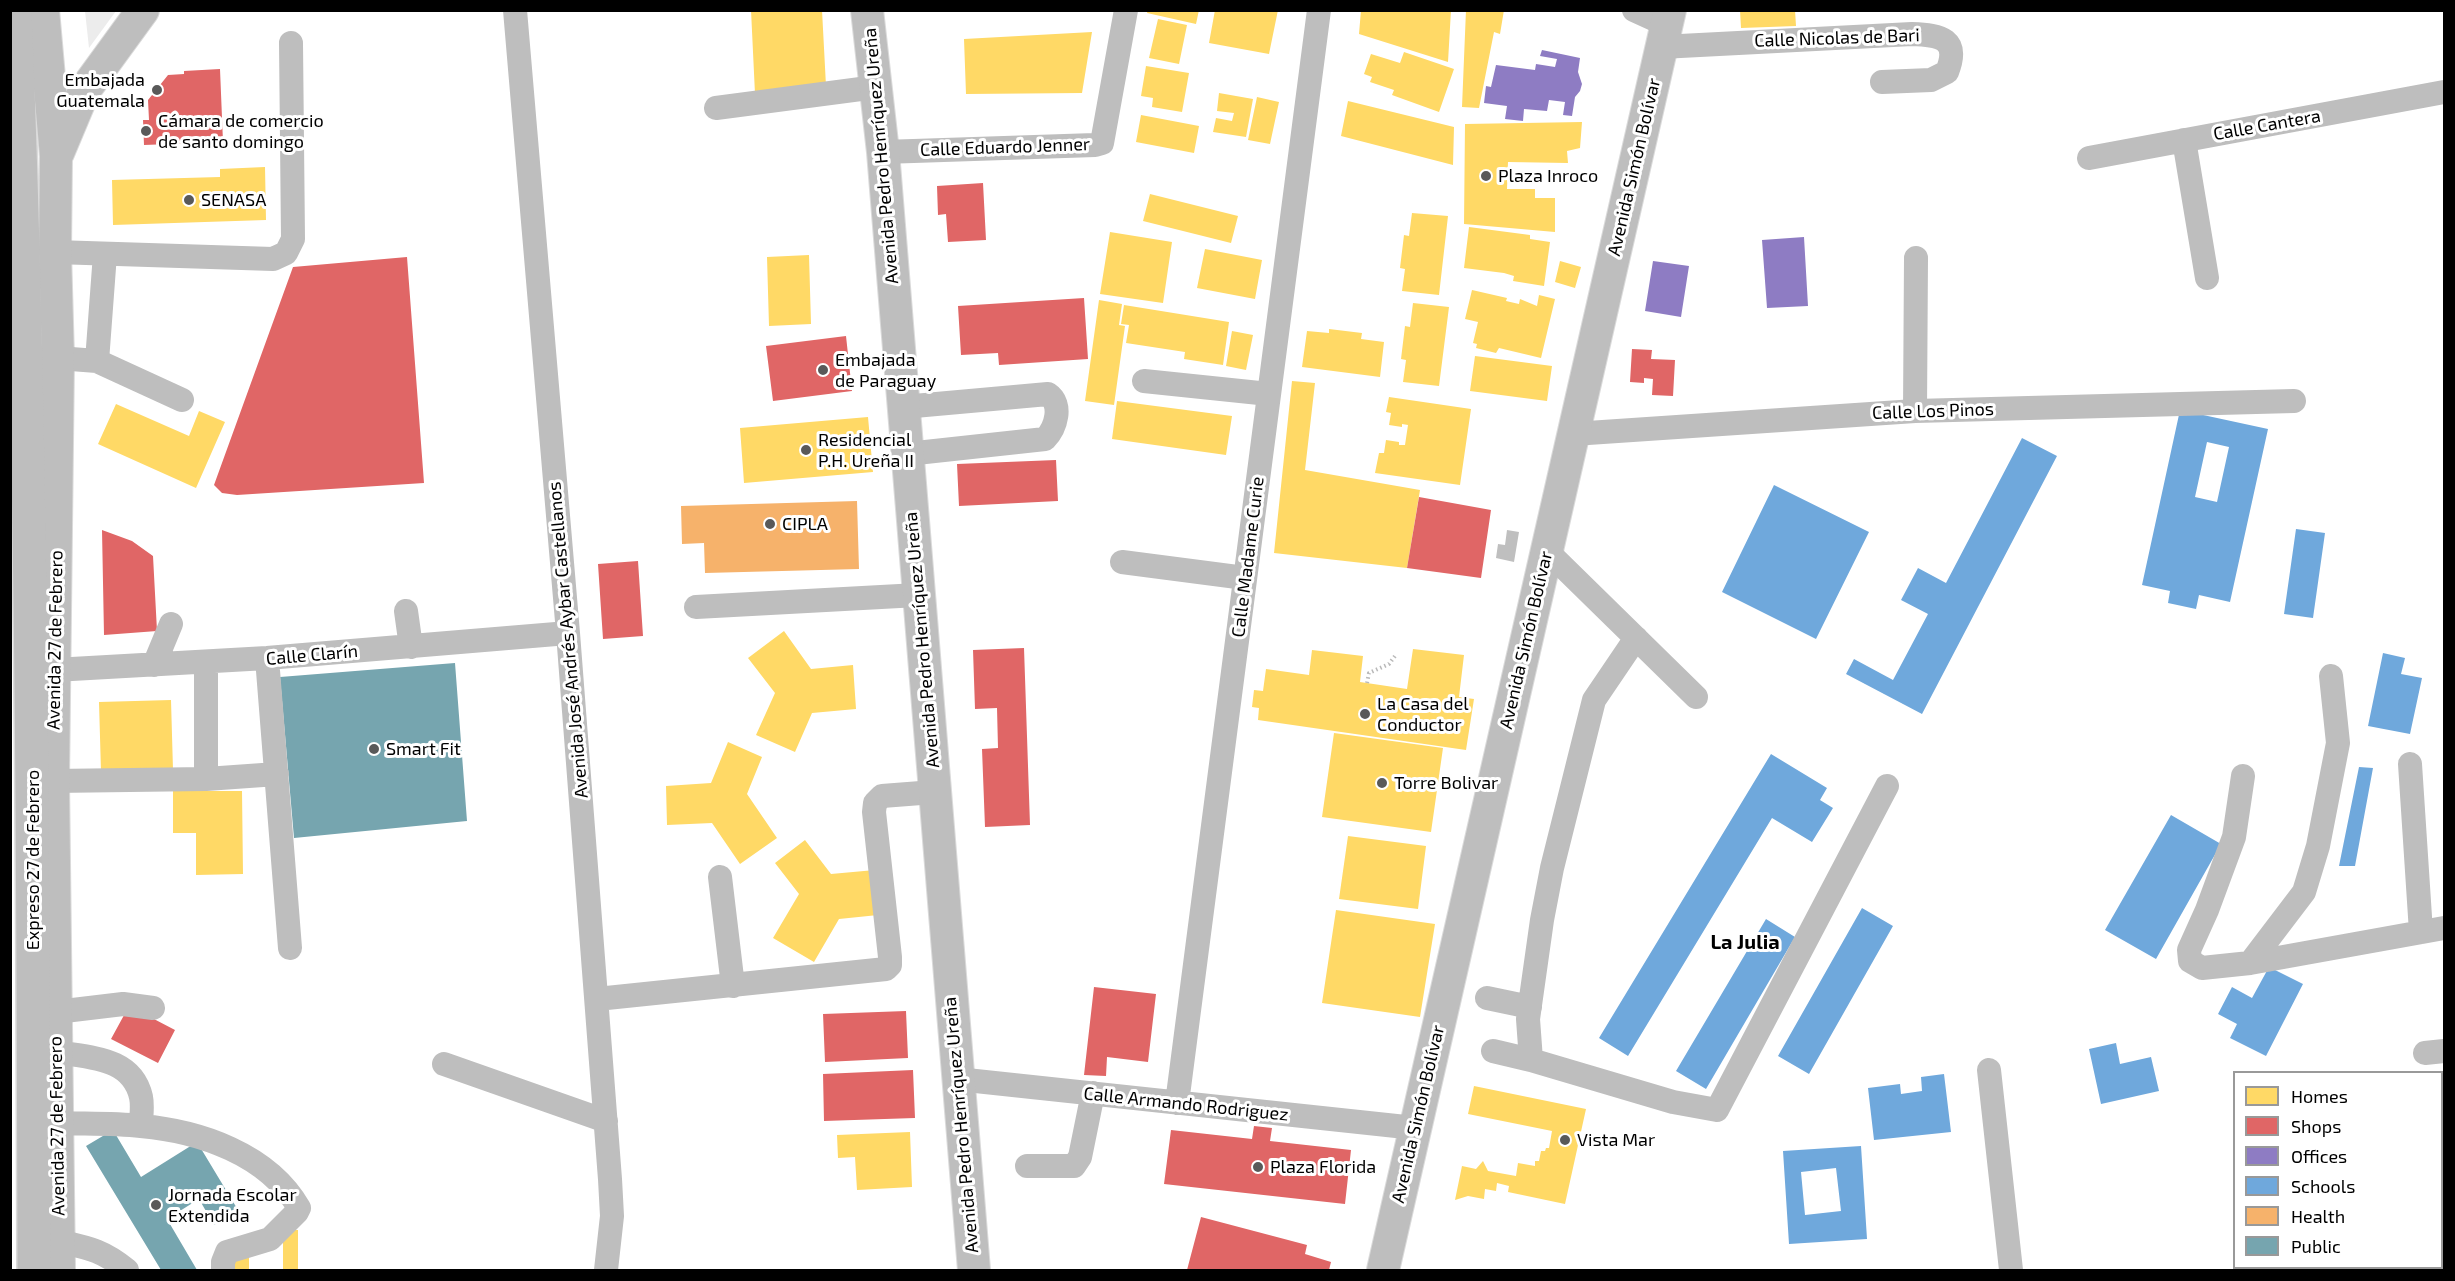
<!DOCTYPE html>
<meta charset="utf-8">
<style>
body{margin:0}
#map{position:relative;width:2455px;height:1281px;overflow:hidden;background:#fff;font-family:"Exo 2",sans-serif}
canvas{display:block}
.frame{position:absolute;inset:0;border:12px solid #000;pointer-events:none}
.legend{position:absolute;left:2233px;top:1071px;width:210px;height:198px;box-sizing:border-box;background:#fff;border:2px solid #999;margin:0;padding:8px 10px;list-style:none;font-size:18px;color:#000}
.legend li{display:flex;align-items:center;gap:12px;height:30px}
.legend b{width:30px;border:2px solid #999}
</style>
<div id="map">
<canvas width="2455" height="1281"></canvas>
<div class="frame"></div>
<ul class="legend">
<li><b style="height:16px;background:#ffd966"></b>Homes</li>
<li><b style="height:16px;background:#e06666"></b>Shops</li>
<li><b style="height:16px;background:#8e7cc3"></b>Offices</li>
<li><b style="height:16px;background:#6fa8dc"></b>Schools</li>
<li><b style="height:16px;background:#f6b26b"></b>Health</li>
<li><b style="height:16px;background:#76a5af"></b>Public</li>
</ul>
</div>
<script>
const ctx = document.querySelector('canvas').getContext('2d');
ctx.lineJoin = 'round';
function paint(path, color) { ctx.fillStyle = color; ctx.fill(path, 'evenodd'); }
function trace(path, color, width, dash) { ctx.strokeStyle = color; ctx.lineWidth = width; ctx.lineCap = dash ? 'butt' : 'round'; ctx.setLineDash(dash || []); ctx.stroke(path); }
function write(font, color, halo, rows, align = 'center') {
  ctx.font = font + ' "Exo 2",sans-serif'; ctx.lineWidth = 6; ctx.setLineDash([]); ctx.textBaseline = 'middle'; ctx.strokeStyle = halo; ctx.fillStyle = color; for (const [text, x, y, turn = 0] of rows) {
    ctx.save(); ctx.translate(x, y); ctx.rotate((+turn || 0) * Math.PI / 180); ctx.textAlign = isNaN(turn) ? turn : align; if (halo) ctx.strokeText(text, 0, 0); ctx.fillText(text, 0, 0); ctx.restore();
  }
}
const green = new Path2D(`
 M85,11H116L89,48Z`);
const water = new Path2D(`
 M1507,530L1519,532L1514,562L1496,558L1498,544L1505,545Z`);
const homes = new Path2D(`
 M751,10H822L826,86L755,94Z
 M1148,10H1199L1196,24L1147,13Z
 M1215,10H1278L1269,54L1209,43Z
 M1361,10H1451L1448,62L1359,34Z
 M1466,10H1504L1500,34L1494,32L1479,108L1462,107Z
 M1740,10H1795L1796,26L1741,28Z
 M1158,19L1187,25L1179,64L1149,58Z
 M1092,32L1082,93L966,94L964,39Z
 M1404,52L1454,69L1439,112L1392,95L1394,90L1370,82L1372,77L1364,74L1371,54L1400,63Z
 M1146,66L1189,73L1182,112L1152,107L1153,98L1141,96Z
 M1219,93L1253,99L1246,137L1213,132L1216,118L1232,121L1234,113L1217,111Z
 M1257,97L1279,102L1270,144L1248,140Z
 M1348,101L1454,127L1453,165L1341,136Z
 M1141,115L1199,126L1194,153L1136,142Z
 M1582,122L1580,148L1567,151L1568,163L1508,162L1507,189H1535V198H1555V232L1464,224L1465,124Z
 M265,167L266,220L113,225L112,180L220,177V169Z
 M1150,194L1238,216L1231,243L1143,221Z
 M1412,213L1448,216L1439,295L1402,291L1405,269L1400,268L1404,235L1409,236Z
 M1469,227L1530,235V239L1550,242L1544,286L1513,281L1514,276L1504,273L1464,268Z
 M1110,232L1172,242L1163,303L1100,294Z
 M1205,249L1262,260L1255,299L1197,288Z
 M809,255L811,324L769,326L767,257Z
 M1560,261L1581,267L1575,288L1555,282Z
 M1472,290L1507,298L1506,301L1519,304L1520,299L1537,306L1539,295L1555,299L1541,358L1499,348L1496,353L1476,348L1477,344L1473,343L1478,322L1465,319Z
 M1099,300L1122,304L1119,325L1125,326L1114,405L1085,401Z
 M1413,303L1449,307L1439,386L1403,382L1406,360L1401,359L1405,326L1410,327Z
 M1124,305L1229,322L1223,365L1184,359L1185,352L1126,343L1129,325L1121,324Z
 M1329,329L1362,333L1361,339L1384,342L1380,377L1302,367L1307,331L1329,333Z
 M1232,331L1253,335L1246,370L1226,366Z
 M1475,356L1552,366L1547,401L1470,391Z
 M1292,381L1315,383L1305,470L1420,490L1407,568L1274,553Z
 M1389,397L1471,409L1460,485L1375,473L1379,453H1384L1386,440L1399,442V445H1405L1408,425L1402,424V427L1389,425L1391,413L1386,412Z
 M1117,401L1232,416L1226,455L1112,439Z
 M116,404L189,436L199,411L225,422L196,488L98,444Z
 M868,417L873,472L744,483L740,428Z
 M784,631L811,669L853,665L856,709L812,713L795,752L756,735L775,693L748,658Z
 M1413,649L1464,655L1459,697L1474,699L1466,750L1258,720L1259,708L1252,707L1254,690L1263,691L1266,669L1309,675L1312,650L1363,656L1360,682L1407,689Z
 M171,700L173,770L101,772L99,702Z
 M1334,733L1443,748L1431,832L1322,817Z
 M728,742L762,757L747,794L777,838L740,864L712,823L667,825L666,786L711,783Z
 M173,791H242L243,874L196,875V833H173Z
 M1348,836L1426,846L1418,909L1339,899Z
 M805,840L831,874L875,870L878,915L839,919L814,962L773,938L799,894L775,863Z
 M1336,910L1435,924L1420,1017L1322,1003Z
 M1474,1086L1586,1109L1565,1204L1508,1192L1509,1186L1497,1183L1496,1191L1485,1189L1484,1199L1468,1196L1455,1200L1462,1166L1476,1169L1483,1161L1488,1171L1516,1176L1518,1163L1535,1166V1161H1539L1541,1151H1545L1546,1148H1549L1552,1131L1468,1114Z
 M910,1132L912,1187L857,1190L855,1157L838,1158L837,1135Z
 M283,1230H298V1270H283Z
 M228,1255H249V1270H229Z`);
const shops = new Path2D(`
 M220,69L223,142L144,145L143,120H149L148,100L168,75L184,74V71Z
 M983,183L986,240L948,242L946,214L938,215L937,186Z
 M407,257L424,483L237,495L222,493L214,485L293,267Z
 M1084,298L1088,359L999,365L998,353L961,355L958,306Z
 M846,336L852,391L773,401L766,346Z
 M1632,349L1652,350L1651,359L1675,360L1673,396L1652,395L1653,379L1644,378V383L1630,382Z
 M1056,460L1058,501L959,506L957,464Z
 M1419,497L1491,510L1481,578L1407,568Z
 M102,530L132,541L153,556L157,631L104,635Z
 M638,561L643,636L603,639L598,564Z
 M1024,648L1030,825L985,827L982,749L998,748L997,708L975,709L973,650Z
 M1094,987L1156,994L1148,1062L1107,1057L1106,1076L1084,1075Z
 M129,1006L175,1030L158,1063L111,1039Z
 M906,1011L908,1058L825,1062L823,1014Z
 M913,1070L915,1118L824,1121L823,1074Z
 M1254,1126L1272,1128L1270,1141L1351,1150L1345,1204L1164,1184L1171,1130L1252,1139Z
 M1201,1217L1307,1245L1305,1254L1331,1262L1329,1270H1187Z`);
const offices = new Path2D(`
 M1542,50L1580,58L1578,72L1582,84L1580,91L1575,97L1572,116L1563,115L1565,102L1549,100L1547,111L1524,109L1523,121L1505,119L1507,106L1484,103L1486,86L1491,87L1496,65L1535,70L1536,64L1555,67L1557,59L1540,56Z
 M1804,237L1808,306L1767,308L1762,240Z
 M1653,261L1689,266L1681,317L1645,311Z`);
const schools = new Path2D(`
 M2180,410L2268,429L2230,602L2199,595L2196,609L2168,603L2170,591L2142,585ZM2207,442L2229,447L2217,502L2195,497Z
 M2022,438L2057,456L1922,714L1846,674L1854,659L1893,680L1928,614L1901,600L1918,568L1946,583Z
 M1774,485L1869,532L1816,639L1722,592Z
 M2296,529L2325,533L2313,618L2284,614Z
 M2383,653L2405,658L2401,674L2422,678L2410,734L2368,726Z
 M1771,754L1827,788L1820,800L1833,808L1812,842L1772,818L1628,1056L1599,1038Z
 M2359,767L2373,768L2355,866H2339Z
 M2171,815L2221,844L2156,959L2105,930Z
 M1862,908L1893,926L1809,1074L1778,1056Z
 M1766,919L1795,937L1706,1089L1676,1071Z
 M2269,967L2303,984L2266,1056L2230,1038L2237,1024L2218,1014L2232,987L2252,998Z
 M2116,1043L2120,1064L2151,1057L2159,1091L2101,1104L2089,1049Z
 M1944,1074L1951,1132L1874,1140L1868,1088L1900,1084L1901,1094L1922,1091L1921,1077Z
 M1861,1146L1867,1239L1789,1244L1783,1151ZM1836,1168L1841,1211L1805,1215L1801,1172Z`);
const health = new Path2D(`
 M857,501L859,569L705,573L704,543L682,544L681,506Z`);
const public = new Path2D(`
 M455,663L467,821L294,838L280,677Z
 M113,1130L141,1177L197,1142L238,1210L214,1225L199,1199L167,1219L197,1270H161L86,1146Z`);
const path = new Path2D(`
 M1367,683L1369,673L1389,664L1395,656`);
const minor = new Path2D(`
 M515,10L568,633L610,1179L612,1216L606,1270
 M1634,10L1667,25
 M1661,47L1912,34C1941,35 1960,39 1947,72L1931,80L1882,82
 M716,108L876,87
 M2184,140L2207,278
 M883,152L1095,145L1102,143L1126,10
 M2089,158L2444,92
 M55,252L273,259L286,253L293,239L291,43
 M58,358L97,361L182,400
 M97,361L105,254
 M1144,381L1269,394
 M903,407L1048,394C1063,404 1056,428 1045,439L907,454
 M1915,411L1916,258
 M1573,434L1915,411L2294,401
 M1546,550L1696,697
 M1122,562L1245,578
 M696,607L918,595
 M406,611L411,647
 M1636,638L1594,700L1552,868L1542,920L1528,1019L1531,1060L1673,1102L1717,1110L1887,786
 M267,658L290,948
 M206,662V779
 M154,665L171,624
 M54,670L267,658L568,633
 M2410,764L2421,932
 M2243,776L2234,837L2207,910L2189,950L2190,961L2202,968L2250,963L2444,928
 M53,781L206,779L277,774
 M720,877L733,986
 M2250,963L2304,892L2318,846L2338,743L2331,676
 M1487,998L1530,1007
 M597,999L886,969L890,965V957L874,812L875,803L882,796L934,792
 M56,1012L123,1004L153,1008
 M1493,1051L1531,1060
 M57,1052C90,1058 132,1057 141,1097C143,1106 141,1117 141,1126
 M2425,1053L2444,1051
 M444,1064L606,1121
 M1989,1070L2011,1270
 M957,1079L1415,1128
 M1177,1103L1319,10
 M57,1123C85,1124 113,1123 141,1126C199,1131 268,1154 299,1208L297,1212L270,1239L227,1252L223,1262V1270
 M1027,1166H1074L1080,1157L1093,1093
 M58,1241C89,1248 102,1250 127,1270`);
const major = new Path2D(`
 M43,10L56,156L55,252L58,358L53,781L59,1270
 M867,10L883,152L974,1270
 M58,153L84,91L143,10
 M1383,1270L1670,10`);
const highway = new Path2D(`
 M15,10C32,430 33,850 34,1270`);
const markers = [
 [157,90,6,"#595959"],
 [146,131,6,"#595959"],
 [1486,176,6,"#595959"],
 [189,200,6,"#595959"],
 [823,370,6,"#595959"],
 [806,450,6,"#595959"],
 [770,524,6,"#595959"],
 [1365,714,6,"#595959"],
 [374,749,6,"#595959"],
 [1382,783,6,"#595959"],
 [1565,1140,6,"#595959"],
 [1258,1167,6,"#595959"],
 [156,1205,6,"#595959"]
];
const streetNames = [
 ["Calle Nicolas de Bari",1837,38,-2],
 ["Calle Cantera",2267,125,-10],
 ["Calle Eduardo Jenner",1005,147,-2],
 ["Avenida Pedro Henríquez Ureña",881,156,-95],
 ["Avenida Simón Bolívar",1634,167,-77],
 ["Calle Los Pinos",1933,411,-2],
 ["Calle Madame Curie",1248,557,-83],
 ["Avenida 27 de Febrero",55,640,-89],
 ["Avenida José Andrés Aybar Castellanos",568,640,-95],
 ["Avenida Pedro Henríquez Ureña",922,640,-95],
 ["Avenida Simón Bolívar",1526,640,-77],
 ["Calle Clarín",312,655,-5],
 ["Expreso 27 de Febrero",33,860,-90],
 ["Calle Armando Rodriguez",1186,1104,6],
 ["Avenida Simón Bolívar",1418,1114,-77],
 ["Avenida Pedro Henríquez Ureña",961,1125,-95],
 ["Avenida 27 de Febrero",57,1126,-91]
];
const poiNames = [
 ["Embajada",145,80,"right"],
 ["Guatemala",145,101,"right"],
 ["Cámara de comercio",158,121],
 ["de santo domingo",158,142],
 ["Plaza Inroco",1498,176],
 ["SENASA",201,200],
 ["Embajada",835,360],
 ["de Paraguay",835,381],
 ["Residencial",818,440],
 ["P.H. Ureña II",818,461],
 ["CIPLA",782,524],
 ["La Casa del",1377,704],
 ["Conductor",1377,725],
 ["Smart Fit",386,749],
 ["Torre Bolivar",1394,783],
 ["Vista Mar",1577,1140],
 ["Plaza Florida",1270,1167],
 ["Jornada Escolar",168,1195],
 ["Extendida",168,1216]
];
const neighbourhoodNames = [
 ["La Julia",1745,942]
];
paint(green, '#ececec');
paint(water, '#bfbfbf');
paint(homes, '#ffd966');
paint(shops, '#e06666');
paint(offices, '#8e7cc3');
paint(schools, '#6fa8dc');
paint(health, '#f6b26b');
paint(public, '#76a5af');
trace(major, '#dbdbdb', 34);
trace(highway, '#dbdbdb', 36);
trace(path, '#b9b9b9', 4, [1.5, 3]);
trace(minor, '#bebebe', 24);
trace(major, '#bebebe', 32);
trace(highway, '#bebebe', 33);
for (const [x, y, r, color] of markers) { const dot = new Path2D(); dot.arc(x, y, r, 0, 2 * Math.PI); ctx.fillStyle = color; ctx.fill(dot); trace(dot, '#fff', 2); }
write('18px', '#000', '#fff', streetNames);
write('18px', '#000', '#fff', poiNames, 'left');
write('bold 20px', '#000', '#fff', neighbourhoodNames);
</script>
